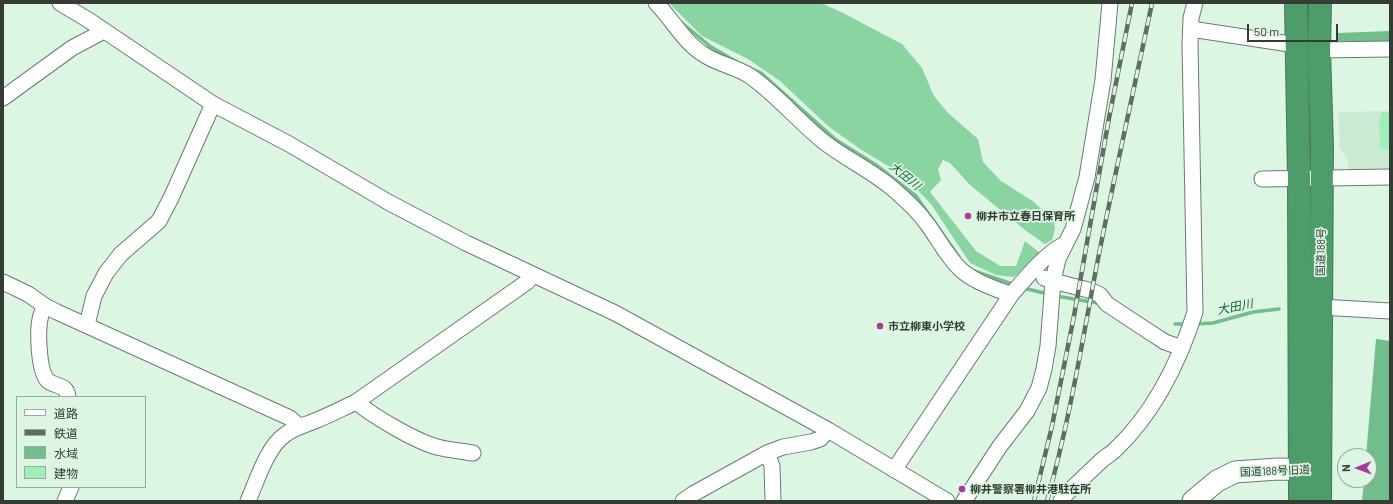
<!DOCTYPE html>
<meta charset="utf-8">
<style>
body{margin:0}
#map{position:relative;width:1393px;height:504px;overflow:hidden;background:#ddf5e3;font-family:Barlow,"Noto Sans JP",sans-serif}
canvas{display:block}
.frame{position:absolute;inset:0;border:4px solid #333d36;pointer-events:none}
.legend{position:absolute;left:16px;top:396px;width:130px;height:92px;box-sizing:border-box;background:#ddf5e3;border:1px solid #99ab9e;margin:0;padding:5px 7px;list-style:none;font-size:12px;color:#333d36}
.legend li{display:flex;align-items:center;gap:8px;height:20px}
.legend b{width:20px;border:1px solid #99ab9e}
.north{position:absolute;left:1337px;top:448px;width:40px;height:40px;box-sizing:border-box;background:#ddf5e3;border:1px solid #99ab9e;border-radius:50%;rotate:269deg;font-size:11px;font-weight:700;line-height:16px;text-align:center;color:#333d36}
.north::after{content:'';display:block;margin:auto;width:14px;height:18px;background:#a83a98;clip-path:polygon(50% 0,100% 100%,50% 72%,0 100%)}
.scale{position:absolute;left:1247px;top:24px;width:91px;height:18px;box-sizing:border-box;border:2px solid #333d36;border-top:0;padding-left:5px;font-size:12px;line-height:14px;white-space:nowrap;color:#333d36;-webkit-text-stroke:3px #ddf5e3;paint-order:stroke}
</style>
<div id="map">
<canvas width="1393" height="504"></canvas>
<div class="frame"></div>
<ul class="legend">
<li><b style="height:5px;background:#fff"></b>道路</li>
<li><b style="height:5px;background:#5f6d63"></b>鉄道</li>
<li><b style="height:11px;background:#72bd8b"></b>水域</li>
<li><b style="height:11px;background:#a2eeb9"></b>建物</li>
</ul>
<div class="north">N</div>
<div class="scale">50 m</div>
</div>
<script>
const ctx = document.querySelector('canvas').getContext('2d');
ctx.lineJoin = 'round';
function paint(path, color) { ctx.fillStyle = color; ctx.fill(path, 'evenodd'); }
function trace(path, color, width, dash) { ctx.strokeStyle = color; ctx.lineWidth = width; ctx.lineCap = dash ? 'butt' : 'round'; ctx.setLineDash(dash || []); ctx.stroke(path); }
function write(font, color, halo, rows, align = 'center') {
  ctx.font = font + ' Barlow,"Noto Sans JP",sans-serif'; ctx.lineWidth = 3.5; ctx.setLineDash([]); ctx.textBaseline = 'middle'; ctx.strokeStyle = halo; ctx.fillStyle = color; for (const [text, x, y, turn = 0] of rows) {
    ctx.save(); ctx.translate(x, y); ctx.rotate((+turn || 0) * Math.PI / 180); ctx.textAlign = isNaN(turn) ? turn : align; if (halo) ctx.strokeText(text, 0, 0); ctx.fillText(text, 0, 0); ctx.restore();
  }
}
const built = new Path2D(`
 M1390,111V173L1359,172L1349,168L1347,158L1340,148L1338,112Z`);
const forest = new Path2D(`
 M669,3H821L841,12L902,44L922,68L934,96L948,113L978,139L983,162L1001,181L1034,202L1054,222L1055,228L1052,240L1045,244L1025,230L970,185L950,163L943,160L938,169L941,180L930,192L976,251L1000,266H1016L1025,241L1040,253L1014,277L996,275L970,263L931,204L903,175L860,149L828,126L780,81L748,59L702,36Z`);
const water = new Path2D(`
 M1390,31V42L1338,41V33Z
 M1376,339L1390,341V501H1362L1364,480H1369V456H1366Z`);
const stream = new Path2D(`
 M682,23L711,47L737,62
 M750,68L761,73L836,140L876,165L916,196L959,257
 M974,271L1015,285
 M1023,288L1048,294
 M1056,296L1098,303L1101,305
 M1175,324H1187
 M1195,324L1213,323L1253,312L1279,309`);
const building = new Path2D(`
 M1381,112H1390V149H1380L1379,118H1381Z`);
const street = new Path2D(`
 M60,3L90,21L213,104L289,144L388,202L466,243L615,313L828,430L947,501
 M656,3C672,19 684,42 703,54C717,64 735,66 750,76C777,95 798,121 824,142C846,159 870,170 892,188C905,199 918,211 928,225C938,239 947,256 960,269C974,282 994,288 1011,295
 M1191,29L1296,45
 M1319,50L1390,49
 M3,98L72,48L104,31
 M1262,179L1390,177
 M1044,278L1053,281L1092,291L1100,295L1107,304L1148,331L1165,342L1182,348
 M3,282L28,294L45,306L57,312L290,418L299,426
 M45,306C44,309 42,312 41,315C37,328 38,371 48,381C56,387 67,384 68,397
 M1320,307L1390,311
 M87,325L94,296L106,273L121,254L159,221L171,198L213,104
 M356,402C373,416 415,441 437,447C449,450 461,451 473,453
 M767,453L772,466L773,501
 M894,470L1011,295C1024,280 1045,254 1063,245
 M65,501L71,487
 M248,501C257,481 267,446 286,434C295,427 306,425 317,420C330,415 343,408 356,402L527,282L533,275
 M683,501L693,494L767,453L783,447L811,442L820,439L828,430
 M964,501L1000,446L1027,411L1039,388L1044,369L1048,346L1053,281L1058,259L1073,229L1087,177L1103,80L1110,3
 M1061,501L1065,495C1077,484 1089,472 1101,461C1105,457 1111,454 1115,450C1154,413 1179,362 1195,312L1190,44L1191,18L1195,3`);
const secondary = new Path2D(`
 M1193,501L1217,481L1235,472L1278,469L1317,470`);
const highway = new Path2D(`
 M1296,3L1299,179L1300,501
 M1320,501L1322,146L1319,50L1320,3`);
const rail = new Path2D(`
 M1034,501L1052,426L1074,316L1109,118L1132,3
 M1047,501C1069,423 1082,343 1097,264C1114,177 1134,90 1152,3`);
const markers = [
 [968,216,4,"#a83a98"],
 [880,326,4,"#a83a98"],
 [962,489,4,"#a83a98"]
];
const poiNames = [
 ["柳井市立春日保育所",976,216],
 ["市立柳東小学校",888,326],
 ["柳井警察署柳井港駐在所",970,489]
];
const streetNames = [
 ["国道188号",1321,252,-89],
 ["国道188号旧道",1275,471,-2]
];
const waterNames = [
 ["大田川",905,176,39],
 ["大田川",1235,307,-11]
];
paint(built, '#cbead4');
paint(forest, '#89d4a1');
paint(water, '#72bd8b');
trace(stream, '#72bd8b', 3.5);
paint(building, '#a2eeb9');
trace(street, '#677d6d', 17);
trace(secondary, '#677d6d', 23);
trace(highway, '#447b57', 24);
trace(street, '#fff', 15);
trace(secondary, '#fff', 21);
trace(highway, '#4d9c69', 22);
trace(rail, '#5f6d63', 4.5);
trace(rail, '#ddf5e3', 3, [9]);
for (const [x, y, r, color] of markers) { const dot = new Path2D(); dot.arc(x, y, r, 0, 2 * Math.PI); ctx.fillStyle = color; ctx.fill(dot); trace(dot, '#ddf5e3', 1.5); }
write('bold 11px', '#333d36', '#ddf5e3', poiNames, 'left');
write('11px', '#333d36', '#ddf5e3', streetNames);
write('italic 12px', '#0e6638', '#ddf5e3', waterNames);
</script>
